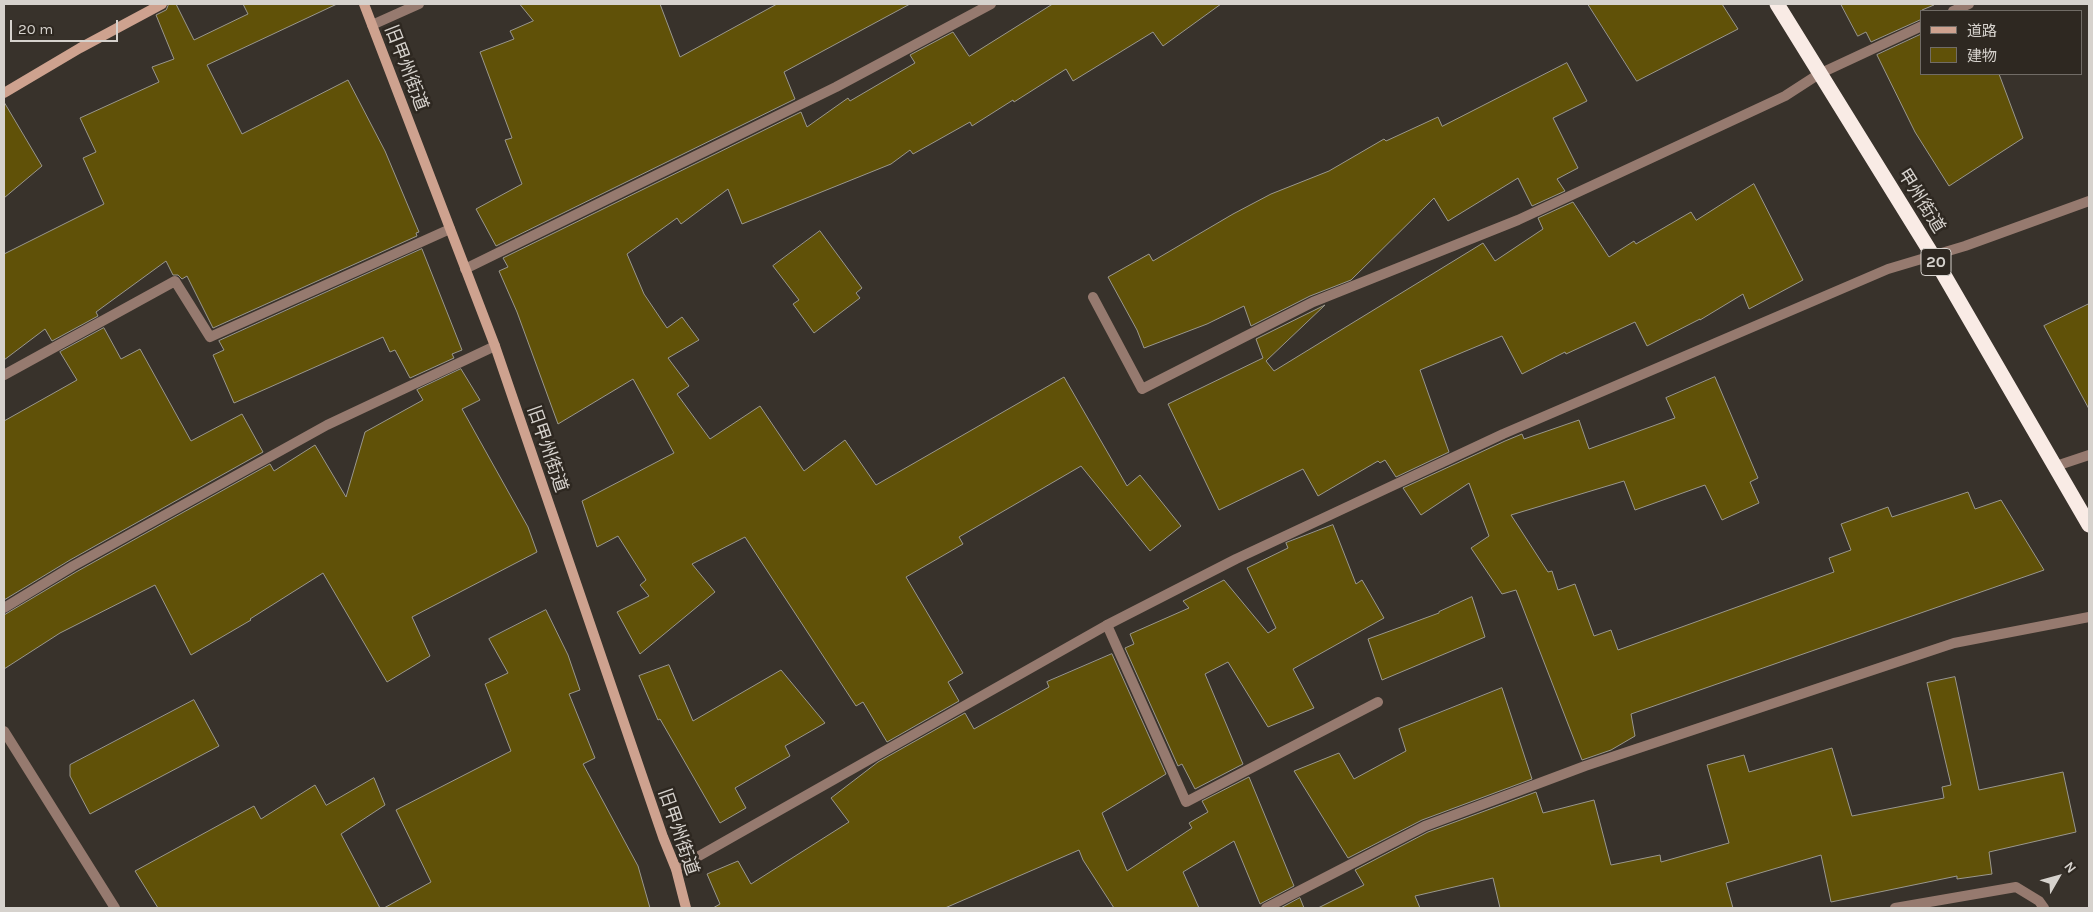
<!DOCTYPE html>
<meta charset="utf-8">
<style>
body{margin:0}
#map{position:relative;width:2093px;height:912px;overflow:hidden;background:#38322b;font-family:Karla,"Noto Sans JP",sans-serif}
canvas{display:block}
.frame{position:absolute;inset:0;border:5px solid #d6d2cd;pointer-events:none}
.legend{position:absolute;left:1920px;top:10px;width:162px;height:65px;box-sizing:border-box;background:#2e2821;border:1px solid #716c66;margin:0;padding:6px 9px;list-style:none;font-size:15px;color:#d6d2cd}
.legend li{display:flex;align-items:center;gap:10px;height:25px}
.legend b{width:25px;border:1px solid #716c66}
.north{position:absolute;left:2033px;top:852px;width:50px;height:50px;-webkit-text-stroke:4px #2e2821;paint-order:stroke;rotate:52deg;font-size:14px;font-weight:700;line-height:20px;text-align:center;color:#d6d2cd}
.north::after{content:'';display:block;margin:auto;width:18px;height:22px;background:#d6d2cd;clip-path:polygon(50% 0,100% 100%,50% 72%,0 100%)}
.scale{position:absolute;left:10px;top:20px;width:108px;height:22px;box-sizing:border-box;border:2px solid #d6d2cd;border-top:0;padding-left:6px;font-size:15px;line-height:18px;white-space:nowrap;color:#d6d2cd;-webkit-text-stroke:4px #2e2821;paint-order:stroke}
</style>
<div id="map">
<canvas width="2093" height="912"></canvas>
<div class="frame"></div>
<ul class="legend">
<li><b style="height:6px;background:#cea28f"></b>道路</li>
<li><b style="height:14px;background:#605108"></b>建物</li>
</ul>
<div class="north">N</div>
<div class="scale">20 m</div>
</div>
<script>
const ctx = document.querySelector('canvas').getContext('2d');
ctx.lineJoin = 'round';
function paint(path, color) { ctx.fillStyle = color; ctx.fill(path, 'evenodd'); }
function trace(path, color, width, dash) { ctx.strokeStyle = color; ctx.lineWidth = width; ctx.lineCap = dash ? 'butt' : 'round'; ctx.setLineDash(dash || []); ctx.stroke(path); }
function write(font, color, halo, rows, align = 'center') {
  ctx.font = font + ' Karla,"Noto Sans JP",sans-serif'; ctx.lineWidth = 5; ctx.setLineDash([]); ctx.textBaseline = 'middle'; ctx.strokeStyle = halo; ctx.fillStyle = color; for (const [text, x, y, turn = 0] of rows) {
    ctx.save(); ctx.translate(x, y); ctx.rotate((+turn || 0) * Math.PI / 180); ctx.textAlign = isNaN(turn) ? turn : align; if (halo) ctx.strokeText(text, 0, 0); ctx.fillText(text, 0, 0); ctx.restore();
  }
}
const building = new Path2D(`
 M169,4H176L194,40L248,14L243,4H337L207,65L242,134L348,80L385,151L419,232L416,233L417,236L213,328L187,276L182,279L178,275H173L166,261L96,312L98,316L52,341L45,329L4,360V254L104,204L83,158L96,152L80,118L159,82L152,67L174,59L156,15L166,10Z
 M520,4H660L680,57L777,4H910L784,72L795,99L496,246L476,209L522,184L505,140L512,138L480,52L514,39L510,31L533,21Z
 M1053,4H1221L1163,46L1153,32L1073,81L1066,69L1014,102L1013,100L972,126L970,122L913,154L910,150L891,164L742,224L728,189L681,224L677,218L627,254L644,294L667,328L682,317L699,340L668,358L689,386L677,394L710,439L760,406L804,471L845,440L876,485L1064,377L1127,486L1140,475L1181,526L1150,551L1081,466L959,537L963,544L906,577L963,673L948,682L959,701L887,742L863,702L856,706L745,537L692,564L715,592L640,654L617,612L649,596L640,585L646,580L618,536L597,547L582,501L674,453L633,379L558,424L517,312L499,271L508,267L503,258L801,112L807,127L848,98L850,101L915,63L910,55L953,32L969,56Z
 M1588,4H1722L1738,29L1637,81Z
 M1841,4H1934V5L1922,10V19L1871,42L1866,32L1858,36Z
 M1922,34V74H1999L2023,138L1949,186L1915,132L1877,55Z
 M1567,63L1587,101L1553,118L1578,168L1557,179L1565,191L1532,206L1518,178L1448,221L1434,198L1351,280L1310,296L1251,326L1244,306L1207,324L1144,348L1137,330L1108,277L1149,254L1153,261L1233,214L1271,194L1329,171L1384,139L1386,141L1438,117L1442,126Z
 M4,102L42,166L4,198Z
 M1754,184L1803,280L1749,309L1743,294L1700,320V319L1647,346L1635,322L1566,354L1565,352L1522,374L1502,336L1420,370L1449,452L1396,477L1385,460L1380,463L1378,461L1318,496L1303,469L1219,510L1168,404L1263,358L1256,339L1325,305L1266,361L1274,371L1483,243L1495,261L1543,229L1538,218L1573,202L1609,257L1634,241L1636,244L1691,212L1696,220Z
 M820,231L862,288L856,293L860,298L814,333L793,304L799,300L773,266Z
 M422,249L462,350L452,354L454,358L410,378L395,350L390,352L383,337L234,403L213,355L224,350L219,341Z
 M2089,304V409L2044,326Z
 M104,328L121,359L140,349L191,441L242,414L263,452L70,560L4,600V421L77,380L60,352Z
 M461,369L480,400L462,409L528,527L537,552L412,617L430,656L387,682L323,573L250,619L251,620L191,655L155,585L60,633L4,669V615L76,572L270,464L274,471L315,445L346,497L365,432L423,400L417,390Z
 M1715,377L1758,478L1750,482L1759,503L1722,520L1705,485L1635,510L1624,481L1511,515L1548,572L1552,571L1558,590L1575,584L1594,636L1611,630L1618,650L1834,572L1829,558L1851,550L1841,524L1888,507L1892,517L1968,492L1975,509L2001,500L2044,570L1631,714L1635,736L1611,750L1582,760L1516,590L1502,594L1471,548L1489,536L1469,483L1421,515L1403,488L1505,441L1522,434L1524,439L1579,420L1589,449L1675,418L1666,398Z
 M1333,525L1356,584L1362,580L1384,618L1293,669L1314,708L1268,727L1228,662L1205,674L1243,764L1195,789L1182,764L1178,766L1125,648L1134,644L1130,634L1189,608L1183,601L1224,580L1268,633L1276,628L1247,568L1288,548L1286,543Z
 M1472,597L1485,637L1382,680L1368,639L1439,613V612Z
 M546,610L568,655L580,690L569,694L595,758L583,764L638,866L650,908H384L431,882L396,810L511,751L485,684L508,673L489,639Z
 M1112,654L1166,774L1102,813L1127,871L1192,828L1189,823L1208,812L1202,801L1249,777L1294,886L1260,904L1234,841L1183,872L1199,908H1114L1083,860L1079,850L945,908H713L720,904L707,874L738,861L751,884L849,822L831,798L878,762L965,713L974,729L1049,687L1047,682Z
 M669,665L693,721L781,670L825,723L785,746L790,756L735,788L746,808L720,823L660,719L658,720L639,676Z
 M1955,677L1979,790L2063,772L2076,832L1989,852L1992,874L1957,879V876L1831,902L1821,855L1726,883L1733,908H1500L1493,878L1415,896L1420,908H1318L1364,885L1355,870L1428,832L1536,792L1543,813L1594,800L1611,865L1660,855L1661,862L1729,843L1707,765L1744,755L1749,772L1832,748L1852,816L1944,798L1942,787L1951,785L1927,683Z
 M1502,688L1532,779L1422,820L1348,858L1294,771L1339,753L1354,779L1406,751L1399,729Z
 M194,700L219,746L90,814L70,776V765Z
 M374,778L385,805L341,834L380,908H158L135,871L254,806L261,819L315,785L326,805Z
 M1300,898L1304,908H1281Z`);
const lane = new Path2D(`
 M1953,11L1969,4
 M372,25L419,4
 M1093,297L1142,389L1313,302L1518,220L1785,96L1819,74L1922,26
 M4,375L175,281L210,337L450,229
 M4,608L73,566L327,425L495,346
 M1107,625L1186,802L1378,702
 M1266,908L1425,826L1585,766L1954,643L2089,617`);
const street = new Path2D(`
 M465,269L836,87L991,4
 M2056,466L2089,455
 M4,731L115,908
 M676,869L1107,625L1236,559L1503,434L1888,269L1965,246L2089,201
 M1895,908L2016,887L2039,901L2044,908`);
const secondary = new Path2D(`
 M364,4L495,346L663,837L676,869L686,908
 M4,93L80,48L162,4`);
const highway = new Path2D(`
 M1777,4L1933,256L2089,525`);
const shields = [
 [1936,262,30]
];
const shieldNames = [
 ["20",1936,262]
];
const streetNames = [
 ["旧甲州街道",406,68,69],
 ["甲州街道",1921,201,58],
 ["旧甲州街道",547,449,71],
 ["旧甲州街道",678,832,71]
];
paint(building, '#605108');
trace(building, '#9a978d', 1);
trace(lane, '#967a6f', 10);
trace(street, '#967a6f', 10);
trace(secondary, '#cea28f', 10);
trace(highway, '#f9ebe5', 15);
for (const [x, y, w] of shields) { const box = new Path2D(); box.roundRect(x - w / 2, y - 13.5, w, 27, 4); ctx.fillStyle = '#2e2821'; ctx.fill(box); trace(box, '#d6d2cd', 1); }
write('bold 16px', '#d6d2cd', null, shieldNames);
write('18px', '#d6d2cd', '#2e2821', streetNames);
</script>
